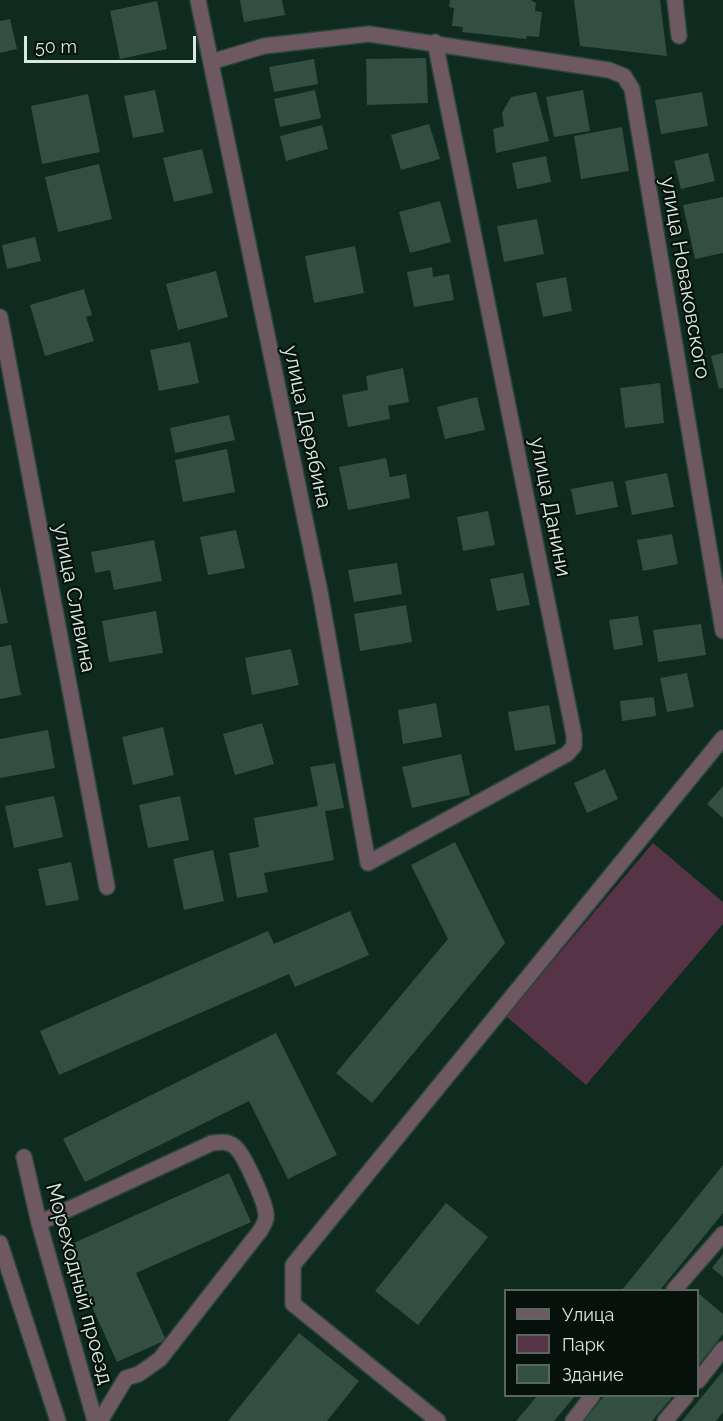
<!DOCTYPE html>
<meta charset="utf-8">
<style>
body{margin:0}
#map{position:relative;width:723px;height:1421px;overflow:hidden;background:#0f2b20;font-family:Raleway,sans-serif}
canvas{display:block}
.legend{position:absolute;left:504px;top:1289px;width:195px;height:108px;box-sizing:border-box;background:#06110c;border:2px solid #5a6761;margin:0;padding:8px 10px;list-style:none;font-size:18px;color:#d9e9e1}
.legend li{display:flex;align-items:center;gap:12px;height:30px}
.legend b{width:30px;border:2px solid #5a6761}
.scale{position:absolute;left:24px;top:36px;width:172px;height:27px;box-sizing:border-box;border:3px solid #d9e9e1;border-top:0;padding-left:8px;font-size:18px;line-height:21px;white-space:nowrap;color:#d9e9e1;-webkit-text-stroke:4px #06110c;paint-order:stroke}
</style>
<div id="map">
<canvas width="723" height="1421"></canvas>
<ul class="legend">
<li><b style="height:8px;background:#6e5862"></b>Улица</li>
<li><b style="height:16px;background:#563345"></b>Парк</li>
<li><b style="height:16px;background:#324f42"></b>Здание</li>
</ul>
<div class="scale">50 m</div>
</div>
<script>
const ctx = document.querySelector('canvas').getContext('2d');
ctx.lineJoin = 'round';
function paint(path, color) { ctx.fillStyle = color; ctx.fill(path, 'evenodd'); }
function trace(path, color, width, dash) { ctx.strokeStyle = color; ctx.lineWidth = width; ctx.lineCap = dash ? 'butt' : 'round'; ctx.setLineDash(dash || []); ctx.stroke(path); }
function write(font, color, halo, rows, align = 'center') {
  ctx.font = font + ' Raleway,sans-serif'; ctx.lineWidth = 4.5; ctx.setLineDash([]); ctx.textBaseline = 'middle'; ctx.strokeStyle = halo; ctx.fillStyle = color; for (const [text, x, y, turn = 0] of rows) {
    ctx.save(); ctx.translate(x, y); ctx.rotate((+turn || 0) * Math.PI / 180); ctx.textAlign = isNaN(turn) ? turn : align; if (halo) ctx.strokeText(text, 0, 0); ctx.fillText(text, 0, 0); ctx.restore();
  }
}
const green = new Path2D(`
 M653,843L723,902V924L586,1085L506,1016Z`);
const building = new Path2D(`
 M240,0H282L285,15L244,22Z
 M450,0H531L536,3L535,11L542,12L539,37L527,36L526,39L462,32L463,27L452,26L454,8L449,7Z
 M574,0H660L667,56L580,46Z
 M157,1L167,49L120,59L110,11Z
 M10,19L17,49L0,53V21Z
 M426,58L428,103L367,105L366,59Z
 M314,59L318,84L274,92L269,67Z
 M155,90L164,132L133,138L124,96Z
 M315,90L321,118L280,127L274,99Z
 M583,90L590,131L554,137L546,97Z
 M536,92L549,141L496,153L493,129L504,126L502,113L511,97Z
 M702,92L708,126L661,134L655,100Z
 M88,94L100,152L42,164L31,106Z
 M429,124L440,159L401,170L391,135Z
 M322,125L328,149L286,161L280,136Z
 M622,127L629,171L581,179L574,136Z
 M202,149L213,193L174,202L163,158Z
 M708,153L715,181L681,189L674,161Z
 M546,156L551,182L517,189L512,163Z
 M99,164L112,219L58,232L45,177Z
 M723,197V253L695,259L683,205Z
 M440,201L451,242L410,253L399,212Z
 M537,219L544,254L504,262L497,226Z
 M35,237L41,261L7,269L2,245Z
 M355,246L364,293L314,303L305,256Z
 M432,267L433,277L449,274L454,300L414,307L407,272Z
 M216,271L228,317L178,330L166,284Z
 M566,277L572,311L543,317L536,283Z
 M84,289L92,315L86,317L94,341L45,356L30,305Z
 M190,342L199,383L159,391L150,350Z
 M723,353V388L719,389L711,356Z
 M403,368L409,402L388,406L390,419L348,427L342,395L368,390L366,376Z
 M660,383L664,423L625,428L620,388Z
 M477,397L485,430L445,439L437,407Z
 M229,415L235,440L175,453L170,428Z
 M227,449L235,492L183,502L175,460Z
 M386,458L390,477L406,474L410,498L348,510L339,467Z
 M667,473L674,507L632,515L625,481Z
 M613,481L618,507L576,515L571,489Z
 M488,511L495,545L463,551L457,517Z
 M236,530L245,568L208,575L200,537Z
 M672,534L678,564L643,571L637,540Z
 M154,540L162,581L114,590L110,570L95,573L91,552Z
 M397,563L402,594L354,602L348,570Z
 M523,573L530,605L497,611L490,579Z
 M0,587L8,623L0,624Z
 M406,605L412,642L360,651L354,614Z
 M156,611L163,653L109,662L102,621Z
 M638,616L643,645L614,650L609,620Z
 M701,624L706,655L658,662L653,630Z
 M11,645L21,695L0,699V647Z
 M291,649L299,685L252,695L245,658Z
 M687,673L694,707L667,712L660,678Z
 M654,697L656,716L622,721L620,701Z
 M436,703L442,737L403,744L398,710Z
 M549,705L556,744L515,751L508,712Z
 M262,723L274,764L235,775L223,734Z
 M163,727L174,775L133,785L122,737Z
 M48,730L55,768L0,778V739Z
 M461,754L470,795L412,808L402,767Z
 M335,763L344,808L325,811L334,860L264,873L268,892L237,898L229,853L259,847L254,818L318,806L310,767Z
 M605,769L618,799L587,813L574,783Z
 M723,786V818L707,804Z
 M54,796L63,837L14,848L5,806Z
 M180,796L189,840L148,848L139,805Z
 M455,842L505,943L372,1103L336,1073L448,939L411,865Z
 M213,850L224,901L184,910L173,859Z
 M71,862L79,900L46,906L38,869Z
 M350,911L369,955L295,987L289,974L59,1075L40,1031L268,931L274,944Z
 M276,1033L337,1155L288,1179L249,1101L85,1182L63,1139Z
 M723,1165V1213L660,1290H622Z
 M229,1173L251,1222L136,1273L166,1340L117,1362L65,1247Z
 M446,1203L488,1237L418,1325L375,1291Z
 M723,1254V1277L712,1268Z
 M698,1293L723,1314V1334L698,1366Z
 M299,1333L359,1381L327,1421H228Z
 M723,1371V1412L716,1421H682Z
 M537,1396H575L554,1421H516Z
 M604,1396H673L652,1421H584Z`);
const minor = new Path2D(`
 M198,0L320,592L368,863L567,754L574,746V735L435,42
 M675,0L679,36
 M211,62L264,46L369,34L609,70L624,76L632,89L723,631
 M0,317L107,887
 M24,1157L39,1223L95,1421
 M39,1223L212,1143C220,1142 227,1141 234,1146C244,1153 265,1202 266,1214C267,1220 263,1226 260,1231L160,1359L139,1374L126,1378L100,1421
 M0,1243L58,1421
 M674,1290L723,1234
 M698,1381L723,1349
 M438,1421L293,1304V1265L723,738
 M573,1421L592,1396
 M665,1421L686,1396`);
const streetNames = [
 ["улица Новаковского",685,278,80],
 ["улица Дерябина",307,427,78],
 ["улица Данини",550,507,79],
 ["улица Сливина",74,598,79],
 ["Мореходный проезд",79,1284,75]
];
paint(green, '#563345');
paint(building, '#324f42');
trace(minor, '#2b463b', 18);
trace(minor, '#6e5862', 15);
write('21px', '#d9e9e1', '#06110c', streetNames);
</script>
